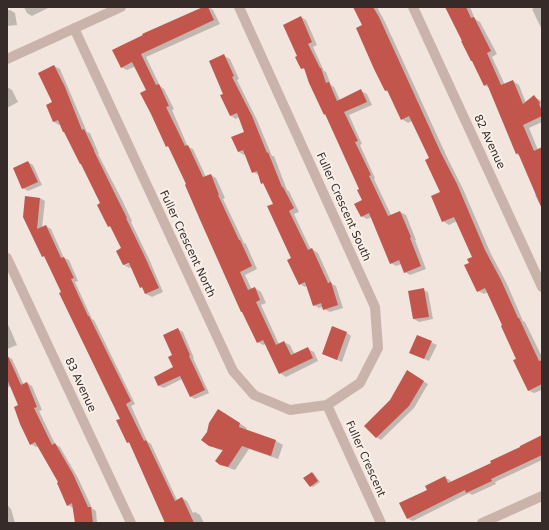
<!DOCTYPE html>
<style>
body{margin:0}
#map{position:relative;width:549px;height:530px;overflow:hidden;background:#f2e5de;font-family:"DejaVu Sans",sans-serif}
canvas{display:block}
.frame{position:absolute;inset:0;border:8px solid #372b29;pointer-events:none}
</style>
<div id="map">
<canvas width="549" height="530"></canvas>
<div class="frame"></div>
</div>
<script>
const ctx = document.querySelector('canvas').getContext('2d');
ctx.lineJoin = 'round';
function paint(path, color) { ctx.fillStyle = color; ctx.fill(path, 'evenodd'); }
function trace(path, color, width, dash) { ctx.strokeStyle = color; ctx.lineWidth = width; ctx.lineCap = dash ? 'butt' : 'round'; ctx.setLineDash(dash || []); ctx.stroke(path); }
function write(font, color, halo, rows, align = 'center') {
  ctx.font = font + ' "DejaVu Sans",sans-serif'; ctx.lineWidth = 4; ctx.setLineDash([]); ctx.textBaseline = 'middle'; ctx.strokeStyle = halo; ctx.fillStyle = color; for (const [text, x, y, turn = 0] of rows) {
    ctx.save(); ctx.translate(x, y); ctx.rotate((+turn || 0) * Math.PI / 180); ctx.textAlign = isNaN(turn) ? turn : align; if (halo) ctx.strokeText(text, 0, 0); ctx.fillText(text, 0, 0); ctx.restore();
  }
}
const shadow = new Path2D(`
 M24,7H50L32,16L27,13Z
 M205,7H209L213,10L220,24L146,57L160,86L164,89L174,109L172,110L188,147L193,149L206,177L211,175L216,178L225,198L223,199L244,243L246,244L257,269L245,275L252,290L255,288L261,292L266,303L261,305L279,344L284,342L290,345L295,355L308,349L314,352L318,361L286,377L280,373L266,344L263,345L258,342L187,185L170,148L167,146L147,90L136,66L127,70L121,67Z
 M354,7H377L385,22L447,157L463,189L491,254L507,284L523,321L525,322L542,357V390L534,393L528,390L517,359L504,326L488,292L484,294L478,291L470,264L474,257L457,221L449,225L443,221L441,192L430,159L412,121L408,123L402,119L389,92L386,91L375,69L363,25Z
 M446,7H470L475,19L480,22L497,54L492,57L505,85L513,81L519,85L526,103L534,97L540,100L542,102V122L529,128L538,150L542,148V208L535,195L537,194L520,156L516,154L490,88L484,85Z
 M533,7H542V30L532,9L534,8Z
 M7,10H10L15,13L17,25L7,26Z
 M301,17L306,20L317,45L313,47L324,71L326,72L331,85L334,87L340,100L361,91L367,94L372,105L349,115L362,144L360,145L375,178L374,179L391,215L400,212L406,215L416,240H415L426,269L410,275L405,272L401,264L396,266L391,263L372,217L367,219L361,216L363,201L360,189L327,115L325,114L306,70L302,68L298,56Z
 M224,56L230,59L239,79L237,80L257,120L272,156H274L287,190L289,191L299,212L294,214L311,250L312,249L318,253L332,284L336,286L343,308L330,312L324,309L323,307L319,308L314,305L308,286L305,287L300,284L293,258L274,204L265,184L262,183L259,175L253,172L246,154L244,155L239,152L233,138L246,132L239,117L236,119L231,116L224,94Z
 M54,66L60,69L87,132L90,133L99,154H98L122,200L132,221L131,222L149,259L163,292L152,297L146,294L144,289L141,287L132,267L129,268L124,265L122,249L112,228L109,226L101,204L61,124L59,125L54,122L47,105L54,103ZM133,261L126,265V263Z
 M7,87L12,90L18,102L7,108Z
 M28,162L33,165L42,185L28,191L23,188Z
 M26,197L40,198L45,201L42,228L46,226L51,229L64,258L69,260L78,281L75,282L92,319L94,320L135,404L131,406L147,441L151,444L177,500L182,498L187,501L193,513L195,512L200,515L204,523H167L131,444L127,442L121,419L62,292L47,258L43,256Z
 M423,290L428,292L433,319L419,322L414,319Z
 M7,322L17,345L7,349Z
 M178,329L183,332L194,358H193L209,393L195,399L191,397L182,379L164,388L159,386L174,368L173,356Z
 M347,333L351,336L342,362L323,354Z
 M417,336L437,345L429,361L415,355Z
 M7,356L12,359L24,385L27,383L32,386L42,410L39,411L55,444L60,447L78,478L92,508L96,511L97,523H76L73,508L68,505L59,483L39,446L36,447L31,444L19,406L11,386L8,387H7Z
 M408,372L428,384L414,408L381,440L376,437L390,401Z
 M225,414L247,428L246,430L276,441L283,445L278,459L249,449L235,470L229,468L217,461L223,451L217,449L202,440Z
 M542,436V460L495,482L496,484L472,495L469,493L413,521L408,519L428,491L445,478L450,480L451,483L492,464Z
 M312,473L314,474L320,482L313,487L311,486Z
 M7,504L9,507L11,509L15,523H7Z`);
const building = new Path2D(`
 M203,7H208L214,20L141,54L156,85L159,84L169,106L166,107L185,146L188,145L203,177L211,174L219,195H218L239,240H240L252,266L240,272L248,290L255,287L260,300L256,302L276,345L284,341L291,355L308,347L313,358L279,374L263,340L257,343L242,312H241L201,222L185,185L186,184L168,146L166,147L151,114L140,93L146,90L132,62L121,68L112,50L143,35L142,34Z
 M353,7H373L379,17L441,153L457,184L485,250L501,280L518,318H519L539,361L542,360V384L528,391L513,360L516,359L501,326L502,325L485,288L477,292L464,265L469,263L467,259L472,257L454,217L442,222L431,196L440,192L425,160L429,158L409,116L401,120L387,90L385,91L374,69L356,28L362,25Z
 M445,7H466L471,18L474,17L491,51L487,53L501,85L513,80L523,104L534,95L540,103L539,104L542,111V116L523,125L534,151L542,147V209L518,153L516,154L487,84L484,86L472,61H471L461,41H462Z
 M301,16L312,42L308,44L320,68H321L326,83L329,82L337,101L361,89L367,102L344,112L358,141L355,142L371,175L369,176L388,216L400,211L411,237L410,238L421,266L404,273L399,260L390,264L369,213L361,217L354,204L362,200L357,190L359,189L325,114L324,115L309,83L304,68L301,69L295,57L297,56L283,25Z
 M224,54L234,76L232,77L252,116L267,153L268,152L282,187H283L294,208L289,211L308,250L312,248L328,283L331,282L338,305L323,310L321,303L313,306L305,282L299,285L287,260L291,258L267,206L273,204L263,183L261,184L257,171L252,173L243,150L238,152L231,137L244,132L237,113L230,116L220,95L223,94L209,61Z
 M54,65L65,87L82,130L84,129L94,150V151L116,196L127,218H126L144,255L159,288L145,294L142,287L140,288L129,263L123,265L116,251L121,248L110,226L108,227L97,205L100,203L81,164H80L64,132H63L58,120L53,122L46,105L52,102L38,73Z
 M28,161L38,182L22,189L13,168Z
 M25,196L40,198L37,229L46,225L61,258L64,257L74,278L71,279L88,316H89L131,401L126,404L144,441L146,440L175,501L182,497L194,523H165L129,442L127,443L116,420L120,419L59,293L61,292L44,256L42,257L23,217Z
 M424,288L429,317L413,319L408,291Z
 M332,326L347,332L337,360L322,354Z
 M178,328L190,355L189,356L205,390L190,397L180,376L158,386L154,377L173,367L168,357L172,355L163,335Z
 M417,335L432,341L424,359L409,353Z
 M7,354L21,385L27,382L37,407L34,408L52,445L55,443L73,474L88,507H91L93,523H75L72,503L67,506L57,483L58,482L35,442L30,445L20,424L14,407L18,405L7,379Z
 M407,370L424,381L409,406L376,438L364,426L390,400Z
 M218,409L240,423L239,427L276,440L271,456L242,446L228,467L220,465L215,461L223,450L209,446L201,440L207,432L209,423Z
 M542,435V455L491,479L492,481L466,493L465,490L407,519L399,503L427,490L425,486L445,476L448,483L491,463L490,461L520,447V446Z
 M312,472L318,481L310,487L303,478Z`);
const street = new Path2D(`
 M413,7L542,287
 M74,28L233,371L254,395L290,410L327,405L360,383L378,348L375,307L239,7
 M7,59L121,7
 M7,258L131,523
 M327,405L381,523
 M482,523L542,496`);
const streetNames = [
 ["82 Avenue",489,142,65],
 ["Fuller Crescent South",343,207,66],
 ["Fuller Crescent North",187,244,65],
 ["83 Avenue",80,385,65],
 ["Fuller Crescent",365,459,66]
];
paint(shadow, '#0003');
paint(building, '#c2554c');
trace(street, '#cab3aa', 10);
write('11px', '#372b29', '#f9f0ea', streetNames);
</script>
